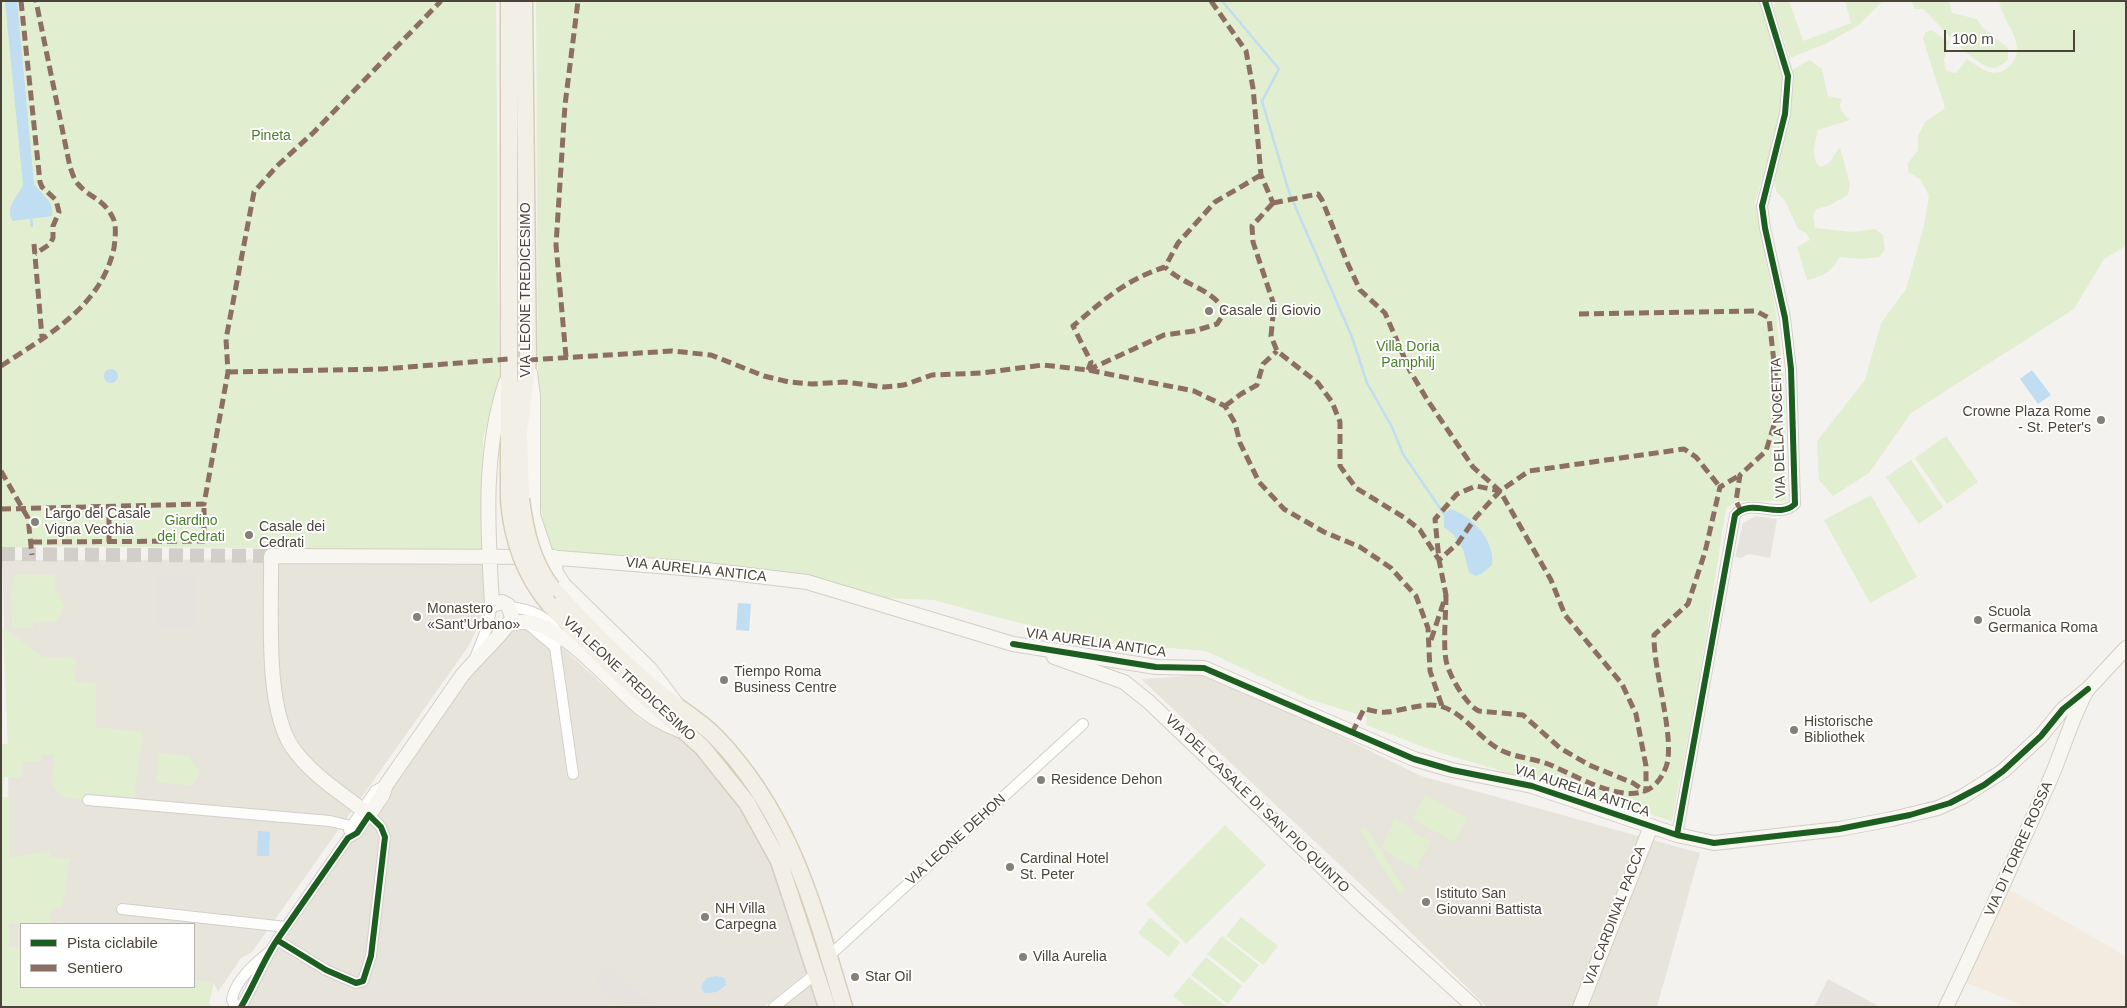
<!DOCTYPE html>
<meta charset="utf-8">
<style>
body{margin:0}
#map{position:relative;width:2127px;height:1008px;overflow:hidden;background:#f4f2ee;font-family:Arial,sans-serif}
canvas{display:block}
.frame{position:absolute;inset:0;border:2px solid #4b4439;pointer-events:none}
.legend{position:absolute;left:20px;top:923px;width:175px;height:65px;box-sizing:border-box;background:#fff;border:1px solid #b7b4b0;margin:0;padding:6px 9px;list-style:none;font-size:15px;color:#4b4439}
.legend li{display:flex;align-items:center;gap:10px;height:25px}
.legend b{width:25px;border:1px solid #b7b4b0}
.scale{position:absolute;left:1944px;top:30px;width:131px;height:22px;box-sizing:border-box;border:2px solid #4b4439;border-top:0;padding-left:6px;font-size:15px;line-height:18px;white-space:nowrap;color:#4b4439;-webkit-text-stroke:4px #fff;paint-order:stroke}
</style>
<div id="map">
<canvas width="2127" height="1008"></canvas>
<div class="frame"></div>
<ul class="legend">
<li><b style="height:6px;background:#1b5e20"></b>Pista ciclabile</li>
<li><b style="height:6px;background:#8d6e63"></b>Sentiero</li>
</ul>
<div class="scale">100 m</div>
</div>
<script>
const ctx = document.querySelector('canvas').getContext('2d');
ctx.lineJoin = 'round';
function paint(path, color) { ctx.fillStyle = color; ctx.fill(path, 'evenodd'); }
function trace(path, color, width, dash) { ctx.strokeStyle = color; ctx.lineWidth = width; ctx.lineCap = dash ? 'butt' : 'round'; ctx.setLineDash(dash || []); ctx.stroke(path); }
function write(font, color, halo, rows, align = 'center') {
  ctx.font = font + ' Arial,sans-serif'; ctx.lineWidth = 4; ctx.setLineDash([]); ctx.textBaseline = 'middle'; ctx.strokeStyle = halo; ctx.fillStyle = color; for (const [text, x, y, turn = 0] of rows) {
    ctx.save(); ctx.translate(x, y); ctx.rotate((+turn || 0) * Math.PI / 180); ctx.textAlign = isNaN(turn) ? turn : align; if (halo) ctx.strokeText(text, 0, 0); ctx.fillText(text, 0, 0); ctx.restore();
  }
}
const residential = new Path2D(`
 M484,559V607L481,622L468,647L252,952L241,958L218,992L214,983L194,980V924H21V949L9,947L8,745L2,560Z
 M520,628L551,637L641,720L691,744L744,810L771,854L810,970L764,1007H246L276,952L453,698L508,634Z
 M1205,675L1287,710L1421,776L1700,853L1657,1007H1487L1388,910L1141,679Z
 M815,979L824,1007H783Z`);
const commercial = new Path2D(`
 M2007,888L2126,956V1007H2026L1964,982Z`);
const green = new Path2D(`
 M1,1H496L499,384L483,438L484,550L32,546L1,549Z
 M536,1H1759L1783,75L1778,126L1755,203L1775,307L1784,379L1787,501H1736L1726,509L1699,680L1672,821L1437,752L1366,725L1367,717L1308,699L1206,651L1099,642L992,616L934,600L882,598L710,566L647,557L553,552C532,506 539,428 538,376C537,251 537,126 536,1Z
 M1773,1H1789L1803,41L1851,23L1845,1H1883L1859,25L1827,43L1790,58L1774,9L1775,3Z
 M1911,1H1949L1952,13L1977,19L1982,27L2008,48V60C2004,63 1999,67 1995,68C1975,69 1938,22 1923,9H1915Z
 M1999,1H2126V246L2104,259L2074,309L1911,413L1869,473L1833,496L1819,480L1817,441L1865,380L1881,323L1906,289L1924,226L1929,196L1920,179L1908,172V163L1918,150V136L1925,122L1945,108L1923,39L1925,33L1931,30L1949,42L1944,60L1946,71L1956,73L1967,59C1979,67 1991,79 2006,69C2033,49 2003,24 1999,1Z
 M1810,60L1822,69L1828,96L1842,99C1837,108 1843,114 1850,120L1818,130C1815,143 1810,157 1820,167L1828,164L1840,147L1850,185L1848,195L1828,206L1816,209L1813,216L1815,228L1851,232L1875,229L1883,235L1885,250L1879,257L1861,259L1839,257C1835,270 1820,278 1807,280L1797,247L1810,240L1806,233L1798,229L1785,201L1776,191L1774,177L1793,69Z
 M1946,436L1978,482L1947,504L1915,458Z
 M1911,460L1943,507L1919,524L1886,477Z
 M1871,495L1917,577L1870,603L1824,520Z
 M15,574L54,575L55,591L59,592L64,607L57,621L33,623V628H12L11,589Z
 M3,627L43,657L76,658L75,682L96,683V727L143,732L133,803L74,799L61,796L52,785L54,755H42V762L22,761L21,778L4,777L3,797H9V858L50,850V857L70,859L62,908L52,907L50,924H9V947L21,949V987H194V980L214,983L209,1004L212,1007H1V744H8Z
 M159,753L189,756L200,772L192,786L156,782Z
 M1425,795L1467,818L1454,842L1412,819Z
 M1394,818L1413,829L1407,844L1413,832L1431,841L1416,869L1382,848Z
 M1225,825L1266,865L1186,944L1146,904Z
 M1366,827L1406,891L1400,895L1360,831Z
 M1241,917L1278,946L1263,965L1226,936Z
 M1150,918L1180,942L1169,957L1138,933Z
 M1222,936L1259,965L1244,983L1207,954Z
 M1206,957L1242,986L1228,1004L1191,975Z
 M1189,977L1226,1006L1225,1007H1187L1173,996Z`);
const parking = new Path2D(`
 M1756,516L1777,519L1770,558L1749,554L1741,558L1735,557L1743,523Z
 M194,574L195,627H158V575L187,577Z
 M607,965L656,1007H622L594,982Z
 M1828,979L1880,1007H1814Z`);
const water = new Path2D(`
 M5,1H17L34,184C42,196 55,201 52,216L13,221C4,208 18,197 23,185Z
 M104 376a7 7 0 1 1 14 0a7 7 0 1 1-14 0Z
 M2032,370L2051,395L2038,404L2020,379Z
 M1450,509C1472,515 1496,542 1492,565L1481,574L1475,576L1469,572L1463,549L1453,534L1444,527V514Z
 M738,603L751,604L749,631L736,630Z
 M258,831L270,832L269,856H257Z
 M716,976L725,978L726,985L717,992L705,993L702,990V984L707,978Z`);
const stream = new Path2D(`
 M1222,1L1279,69L1262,101L1289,192L1352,337L1367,383L1392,427L1403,454L1444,514
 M31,219L32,226`);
const secondaryTunnel = new Path2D(`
 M1,554L271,556`);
const street = new Path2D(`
 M510,607C530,609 550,617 559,635L555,647L529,625
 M555,647L573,774
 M475,658L487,628L492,605
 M88,800L330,821L351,826
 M349,830L375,791L386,785
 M1677,835L1735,515C1750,497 1779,520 1795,504L1791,369L1785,318L1765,228L1762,206L1785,114L1788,76L1765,1
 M122,909L286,927
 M829,956L1083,724
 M236,1007L232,1000C234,982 254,964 268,953
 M241,1007C254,985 263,961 277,940L348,838L357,833L369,815L381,827L385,837L371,956L363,981L356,983L326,970L277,940
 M774,1007L818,972`);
const secondary = new Path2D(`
 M530,373L533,396V515L547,557
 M506,382C482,453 488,531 492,605L502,602L508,605L512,617C508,630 472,662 461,677L386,785L382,796L369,815C342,793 312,776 292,747C264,705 272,608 271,556L547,557L707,570L807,582L1013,644L1156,667L1204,668L1414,759L1452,770L1532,786L1677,835L1714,843L1839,829L1892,819L1938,808L1962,797L2003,771L2041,736L2063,709L2088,689L2126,648
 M554,557L556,573L564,585L650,669L676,703
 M508,625C551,606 608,682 639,707C651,717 664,724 679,730
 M1054,657L1124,682L1149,702L1361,904L1474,1007
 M1580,1007L1651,826
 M1946,1007C1982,933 2015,857 2049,782C2062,753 2070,722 2085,694`);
const primary = new Path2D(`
 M509,1V500
 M521,499L519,431L528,360L524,1
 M552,588C583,623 617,657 652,687C672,705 696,717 715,736C790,813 814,907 844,1007
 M549,604L622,676L702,747L747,803L779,861L827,1007`);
const primaryBridge = new Path2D(`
 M521,499C525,531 532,562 552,588
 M509,500C512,538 524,574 549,604`);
const quiet = new Path2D(`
 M21,1L40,182L42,187L56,200L59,212L53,226V238L50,244L35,254
 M1211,1L1246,51L1253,88L1261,175L1273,203
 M1273,203L1252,226L1253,242L1274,305L1271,336L1277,351L1318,383L1332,402L1340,422V466L1356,488L1405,518L1420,530L1439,560L1458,543L1476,517L1500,491L1529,471L1684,449L1696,457L1720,487
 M1273,203L1318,194L1322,200L1347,262L1360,290L1385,313L1410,371L1428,401L1473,467L1500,491L1551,580L1565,615L1622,684L1636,714L1646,766V792
 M34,244L42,337
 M1579,314L1756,311L1769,318L1777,389L1774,425L1766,451L1740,475L1736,501L1740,509
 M566,357L556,245L565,105L578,1
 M528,360L672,351L711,355L764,376L789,382L812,384L844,382L884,387L904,385L932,375L981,373L1043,365L1088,370L1194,391L1225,406L1235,423L1240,443L1259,482L1284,509L1324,532L1360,547L1391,568L1416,596L1428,628L1430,671L1442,706
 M1,366C48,335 101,307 114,248C115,240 117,226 113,218C104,199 90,198 78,184C74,180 72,172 70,167L36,1
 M1088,370L1091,362L1073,326C1104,300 1125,280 1165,267L1178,243L1215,202L1261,175
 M1088,370L1164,335L1194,331L1217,324L1225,312C1213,288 1182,285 1165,267
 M228,372L383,369L509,359
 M1225,406L1241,394L1257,385L1263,364L1277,351
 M1,471L28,518L32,555
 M1,509L204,504L228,372L226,339L254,192L277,166L314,132L441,1
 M32,542L204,541V504
 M109,542V506
 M1446,595C1446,612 1443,644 1446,660C1448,674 1466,705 1479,711L1523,715L1560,748L1589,765L1633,783L1646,792
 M1431,640L1446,595L1439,560L1435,519L1457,494L1476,486L1500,491
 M1352,733L1364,709C1371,710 1379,713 1386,712C1403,711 1426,701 1443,707C1464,714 1478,736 1497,748C1511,757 1532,758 1548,764C1583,778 1646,821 1666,767C1676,740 1653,670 1654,635L1688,604L1705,552L1720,487L1740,475`);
const cycleway = new Path2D(`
 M1013,644L1156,667L1204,668L1414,759L1452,770L1532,786L1677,835L1714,843L1839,829L1910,815L1950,803L1984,785L2003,771L2041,736L2063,709L2088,689
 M1677,835L1735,515C1750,497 1779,520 1795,504L1791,369L1785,318L1765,228L1762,206L1785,114L1788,76L1765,1
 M241,1007C254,985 263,961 277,940L348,838L357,833L369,815L381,827L385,837L371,956L363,981L356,983L326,970L277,940`);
const markers = [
 [1209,311,5,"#868178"],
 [2101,420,5,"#868178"],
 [35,522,5,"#868178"],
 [249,535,5,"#868178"],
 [417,617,5,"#868178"],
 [1978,620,5,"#868178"],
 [724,680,5,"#868178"],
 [1794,730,5,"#868178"],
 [1041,780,5,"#868178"],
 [1010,867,5,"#868178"],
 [1426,902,5,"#868178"],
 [705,917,5,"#868178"],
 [1023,957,5,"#868178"],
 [855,977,5,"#868178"]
];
const parkNames = [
 ["Pineta",271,136],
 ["Villa Doria",1408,347],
 ["Pamphilj",1408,363],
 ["Giardino",191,521],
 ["dei Cedrati",191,537]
];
const streetNames = [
 ["VIA LEONE TREDICESIMO",526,290,-90],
 ["VIA DELLA NOCETTA",1779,428,-92],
 ["VIA AURELIA ANTICA",696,570,6],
 ["VIA AURELIA ANTICA",1096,643,8],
 ["VIA LEONE TREDICESIMO",629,679,43],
 ["VIA AURELIA ANTICA",1582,791,18],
 ["VIA DEL CASALE DI SAN PIO QUINTO",1257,804,44],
 ["VIA LEONE DEHON",956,840,-42],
 ["VIA DI TORRE ROSSA",2019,849,-66],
 ["VIA CARDINAL PACCA",1615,916,-69]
];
const poiNames = [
 ["Casale di Giovio",1219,311],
 ["Crowne Plaza Rome",2091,412,"right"],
 ["- St. Peter's",2091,428,"right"],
 ["Largo del Casale",45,514],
 ["Vigna Vecchia",45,530],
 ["Casale dei",259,527],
 ["Cedrati",259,543],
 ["Monastero",427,609],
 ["«Sant’Urbano»",427,625],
 ["Scuola",1988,612],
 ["Germanica Roma",1988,628],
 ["Tiempo Roma",734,672],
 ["Business Centre",734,688],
 ["Historische",1804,722],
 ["Bibliothek",1804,738],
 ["Residence Dehon",1051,780],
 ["Cardinal Hotel",1020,859],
 ["St. Peter",1020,875],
 ["Istituto San",1436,894],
 ["Giovanni Battista",1436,910],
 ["NH Villa",715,909],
 ["Carpegna",715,925],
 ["Villa Aurelia",1033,957],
 ["Star Oil",865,977]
];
paint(residential, '#e7e4dc');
paint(commercial, '#f3ebdf');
paint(green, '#e1eecf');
paint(parking, '#e6e3df');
paint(water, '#c0ddf1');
trace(stream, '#c0ddf1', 2.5);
trace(secondaryTunnel, '#d2cfca', 14, [14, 7]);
trace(street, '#d2d0cb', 12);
trace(secondary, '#d3cfc5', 16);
trace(primary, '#d6cebb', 19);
trace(street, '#fdfdfc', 10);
trace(secondary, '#f7f6f1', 14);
trace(primary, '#f2efe6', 16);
trace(primaryBridge, '#d6cebb', 19, []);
trace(primaryBridge, '#f2efe6', 16);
trace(quiet, '#8d6e63', 5, [10, 5]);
trace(cycleway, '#1b5e20', 6);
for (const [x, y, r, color] of markers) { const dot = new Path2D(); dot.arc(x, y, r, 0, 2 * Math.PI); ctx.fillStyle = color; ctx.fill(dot); trace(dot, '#fff', 2); }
write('14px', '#4a7f2a', '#fff', parkNames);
write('14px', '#4b4439', '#fff', streetNames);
write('14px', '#4b4439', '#fff', poiNames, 'left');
</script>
